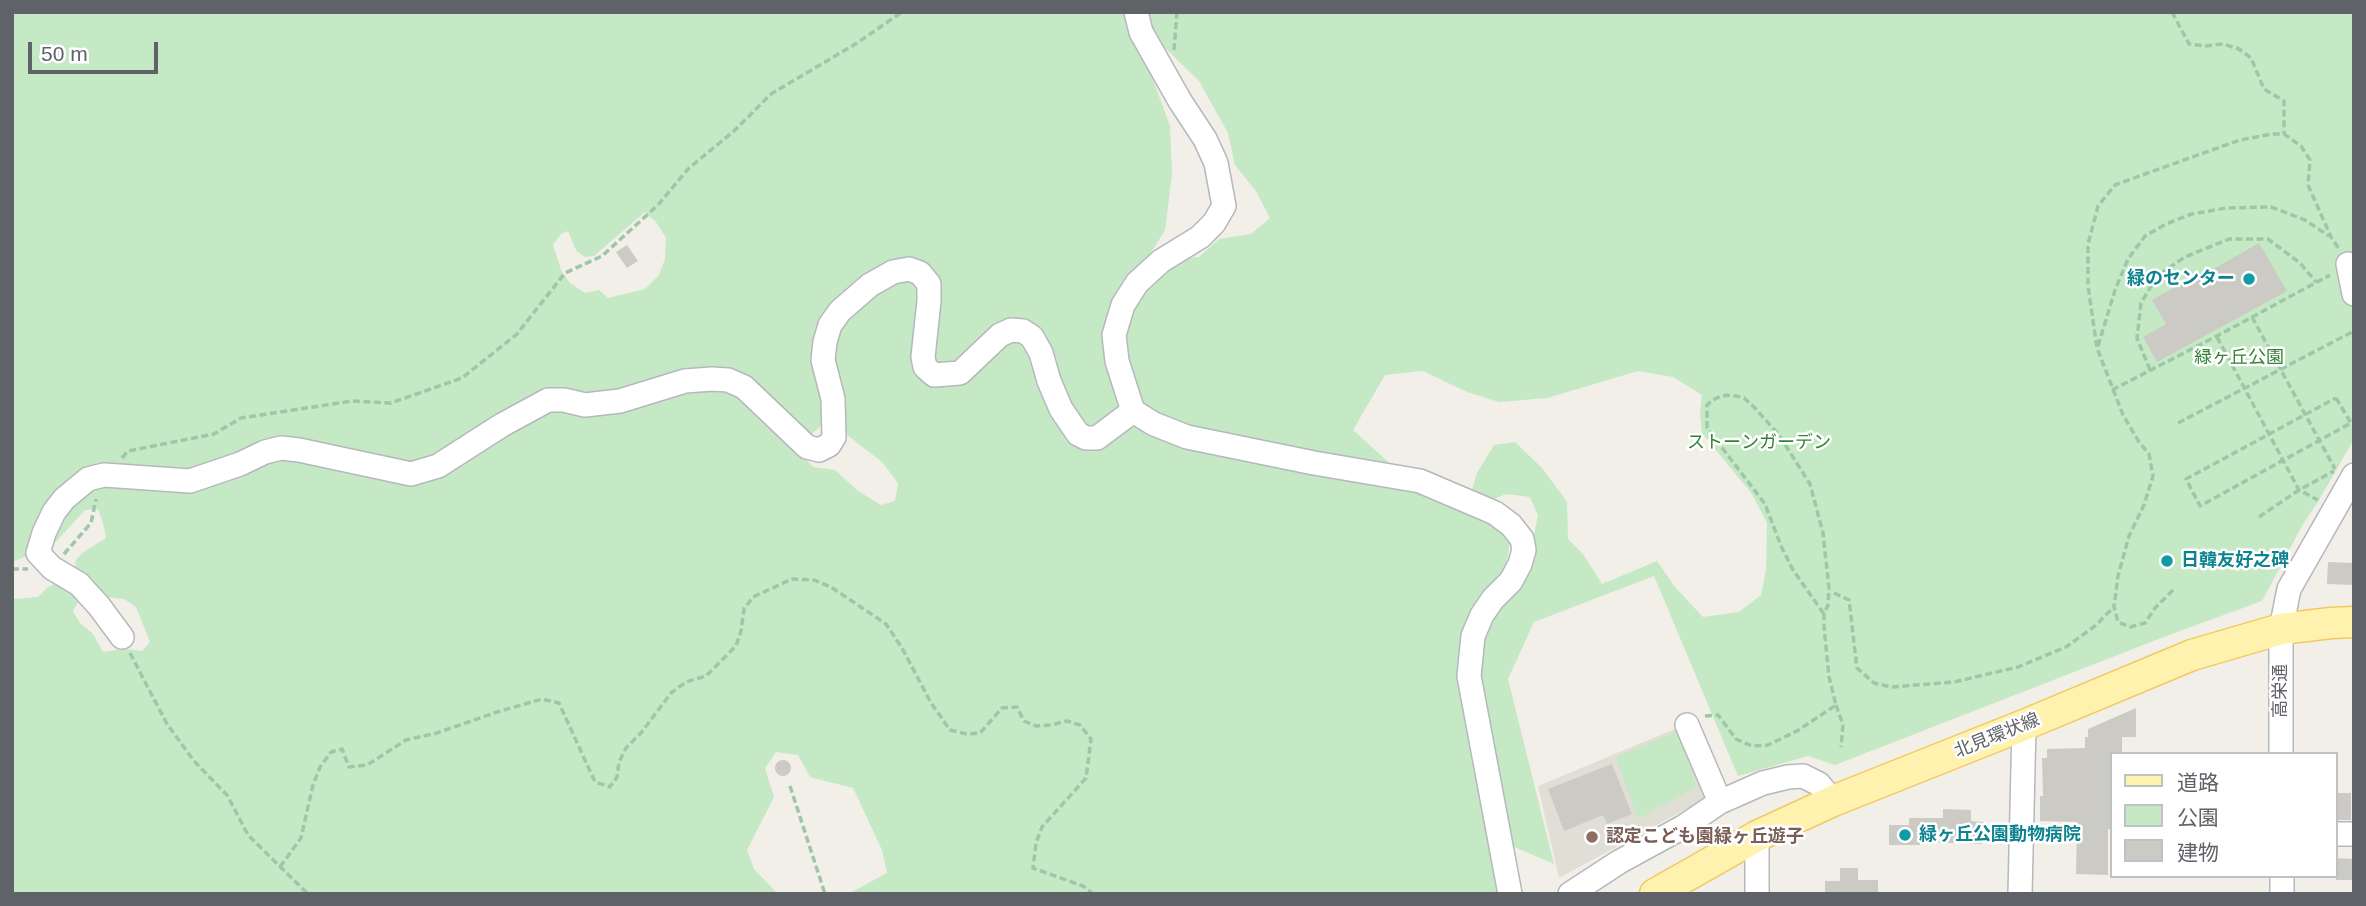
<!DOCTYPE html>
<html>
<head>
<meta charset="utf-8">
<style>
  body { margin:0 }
  #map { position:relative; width:2366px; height:906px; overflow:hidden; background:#f1efe8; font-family:Helvetica,"Noto Sans JP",sans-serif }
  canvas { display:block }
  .frame { position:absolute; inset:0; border:14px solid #5f6368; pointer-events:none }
  .legend { position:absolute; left:2110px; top:752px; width:228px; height:126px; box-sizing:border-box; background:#fff; border:2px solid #bfc1c3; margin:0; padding:9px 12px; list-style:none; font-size:21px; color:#5f6368 }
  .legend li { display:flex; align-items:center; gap:14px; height:35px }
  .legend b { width:35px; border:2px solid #bfc1c3 }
  .scale { position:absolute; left:28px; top:42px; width:130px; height:32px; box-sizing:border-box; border:4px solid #5f6368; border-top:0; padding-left:9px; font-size:21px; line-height:24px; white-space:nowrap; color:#5f6368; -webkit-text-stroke:5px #fff; paint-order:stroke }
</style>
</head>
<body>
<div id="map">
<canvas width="2366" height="906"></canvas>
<div class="frame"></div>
<ul class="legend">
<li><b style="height:9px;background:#fff2af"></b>道路</li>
<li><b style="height:19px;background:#c5e8c5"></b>公園</li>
<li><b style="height:19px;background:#cccac5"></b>建物</li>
</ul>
<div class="scale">50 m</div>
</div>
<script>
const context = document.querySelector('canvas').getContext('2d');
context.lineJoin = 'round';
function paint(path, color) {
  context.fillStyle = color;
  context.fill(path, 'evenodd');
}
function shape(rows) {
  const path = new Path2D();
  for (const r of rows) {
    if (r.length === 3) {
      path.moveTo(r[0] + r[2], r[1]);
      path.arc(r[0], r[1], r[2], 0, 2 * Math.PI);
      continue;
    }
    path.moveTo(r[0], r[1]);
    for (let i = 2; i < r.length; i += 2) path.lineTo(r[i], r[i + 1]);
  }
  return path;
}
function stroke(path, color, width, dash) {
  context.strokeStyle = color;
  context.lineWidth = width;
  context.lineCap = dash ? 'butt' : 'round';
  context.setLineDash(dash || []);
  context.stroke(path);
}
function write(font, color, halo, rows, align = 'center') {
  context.font = font + ' Helvetica,"Noto Sans JP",sans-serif';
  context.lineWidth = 5;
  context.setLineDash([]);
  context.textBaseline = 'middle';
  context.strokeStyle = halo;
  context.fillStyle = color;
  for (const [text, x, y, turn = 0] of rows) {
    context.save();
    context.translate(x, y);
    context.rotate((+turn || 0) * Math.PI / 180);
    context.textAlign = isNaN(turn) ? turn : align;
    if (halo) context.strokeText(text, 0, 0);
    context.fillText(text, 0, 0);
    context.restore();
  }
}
paint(shape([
  [1682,726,1710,796,1559,878,1538,786]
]), '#e1ded6');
paint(shape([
  [12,12,1128,12,1170,126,1172,174,1165,230,1147,259,1199,257,1219,239,1251,234,1270,218,1256,191,1235,165,1228,133,1199,81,1161,44,1151,27,1147,12,2354,12,2354,439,2319,500,2303,524,2262,601,2169,635,1835,765,1808,756,1738,776,1654,576,1534,622,1508,679,1554,864,1496,839,1497,894,848,894,887,873,882,850,853,788,810,777,798,755,776,752,765,768,774,797,747,850,754,869,778,894,12,894,12,599,38,597,47,588,61,580,80,599,73,611,80,623,93,634,103,652,124,649,142,651,150,642,136,607,124,599,97,596,74,571,76,560,82,553,106,538,103,523,98,509,85,510,53,545,12,562],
  [645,212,656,222,666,238,665,259,659,275,645,289,608,298,599,290,585,293,570,283,562,272,553,245,561,234,568,231,576,250,584,257,594,256],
  [1423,371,1467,392,1499,402,1547,398,1638,371,1673,377,1702,395,1700,414,1702,433,1752,494,1767,523,1766,570,1761,595,1739,612,1703,617,1675,587,1657,561,1602,584,1583,554,1568,539,1567,502,1543,469,1515,442,1494,445,1477,473,1472,490,1449,484,1416,487,1353,430,1385,375],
  [828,420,882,462,898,483,895,501,881,505,858,491,835,470,813,467,800,453,808,437],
  [1506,494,1530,497,1538,515,1529,558,1506,570,1510,541,1486,502],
  [1680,730,1696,787,1638,819,1616,757]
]), '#c5e8c5');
paint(shape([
  [2259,243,2287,291,2157,362,2143,337,2166,324,2152,300,2194,276,2196,279],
  [627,245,638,261,627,268,616,252],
  [2328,562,2354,563,2354,585,2327,584],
  [2136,708,2136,737,2122,737,2122,754,2112,754,2112,829,2108,829,2108,875,2076,874,2077,822,2040,821,2040,796,2043,796,2042,758,2047,758,2047,749,2085,748,2085,737,2088,737,2088,729],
  [783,768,8],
  [1612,764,1632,814,1607,824,1603,815,1564,831,1548,789],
  [2338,793,2351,793,2351,820,2336,820],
  [1943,809,1971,810,1971,821,1983,822,1982,844,1920,842,1920,845,1889,845,1889,825,1909,825,1909,818,1943,818],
  [2336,858,2354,859,2354,880,2336,880],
  [1840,868,1858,868,1858,880,1878,880,1878,894,1825,894,1825,881,1840,881]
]), '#cccac5');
const minor = shape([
  [1136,12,1141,32,1180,101,1205,139,1216,163,1224,206,1214,223,1200,237,1161,261,1137,283,1123,305,1114,335,1117,361,1133,411,1154,424,1187,437,1314,463,1420,481,1495,513,1511,525,1522,539,1524,550,1520,564,1511,581,1493,599,1482,615,1473,636,1469,676,1510,894],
  [2348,264,2354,294],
  [122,637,99,606,79,584,52,568,38,553,44,533,54,512,64,499,88,479,104,475,190,481,240,464,265,452,281,448,299,450,411,474,438,466,502,425,548,400,564,400,585,405,620,401,685,381,712,379,728,380,744,387,807,447,819,450,829,445,834,437,833,399,823,360,825,342,830,325,840,311,870,285,893,272,909,269,920,273,929,284,929,301,923,357,925,367,934,375,960,373,1000,335,1011,330,1023,331,1032,337,1041,353,1049,381,1061,409,1078,434,1086,438,1097,438,1133,411],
  [1687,725,1720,802],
  [2281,754,2281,629,2289,589,2354,475],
  [2336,834,2354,834],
  [1757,836,1757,894],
  [2282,876,2282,894],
  [1570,894,1619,862,1683,827,1720,802,1763,783,1788,777,1803,776,1819,784,1833,801],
  [2020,894,2024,725]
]);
const major = shape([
  [1655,894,1757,836,1833,801,2024,725,2192,655,2281,629,2331,623,2354,622]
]);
stroke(minor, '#b5b8bc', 26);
stroke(major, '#f2c960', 33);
stroke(shape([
  [2172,12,2189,44,2205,46,2223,44,2239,49,2251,58,2264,89,2284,101,2284,134],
  [1174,50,1177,12],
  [2252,317,2335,469],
  [2217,337,2299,490,2318,500],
  [2098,346,2115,290,2128,259,2145,236,2166,224,2192,214,2226,208,2271,207,2305,220,2329,236],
  [2150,370,2137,338,2141,303,2157,276,2185,257,2229,239,2268,239,2300,263,2316,282],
  [2112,390,2217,336,2330,275],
  [2336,398,2351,423,2200,506,2186,479,2336,398],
  [2178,423,2354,331],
  [122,458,128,451,214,434,241,418,352,401,391,403,462,378,517,334,565,273,602,256,658,205,688,169,734,131,771,94,857,43,902,12],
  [2259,517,2299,490,2334,471],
  [64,554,91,523,96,499],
  [12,569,28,569],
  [2173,590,2155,608,2145,623,2130,627,2118,622,2114,607,2118,576,2129,536,2144,505,2153,476,2149,454,2139,442,2123,415,2097,348,2088,286,2088,244,2098,206,2115,185,2145,174,2240,140,2272,134,2284,134,2301,146,2310,160,2308,185,2331,237,2339,249],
  [1834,593,1849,600,1857,668,1874,683,1892,687,1954,682,2018,667,2066,647,2095,626,2114,607],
  [130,653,167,724,194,761,227,795,248,835,308,894],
  [1836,705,1843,725,1841,747],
  [1705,716,1718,715,1736,739,1752,746,1768,745,1797,731,1836,705,1829,677,1824,627,1824,614,1828,605,1829,588,1823,533,1810,484,1779,435,1754,407,1744,398,1732,395,1721,396,1713,400,1707,405,1707,428,1765,504,1781,546,1793,570,1824,614],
  [790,786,825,894],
  [280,867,301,838,313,785,320,767,331,752,342,749,349,767,367,765,406,740,437,733,497,712,542,699,559,703,595,782,610,787,617,777,619,762,626,748,641,733,671,693,686,682,706,676,736,646,741,631,744,609,753,597,792,579,814,580,831,587,886,624,902,648,931,703,950,730,967,734,980,733,1002,708,1017,707,1024,721,1036,726,1051,725,1067,721,1080,725,1091,739,1086,778,1042,827,1036,843,1033,868,1083,886,1093,894]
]), '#9cc7a9', 3.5, [7, 3.5]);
stroke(minor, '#fff', 23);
stroke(major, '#fff2af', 30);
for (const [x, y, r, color] of [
  [2249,279,7,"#0f9aa8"],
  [2167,561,7,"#0f9aa8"],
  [1905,835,7,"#0f9aa8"],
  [1592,837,7,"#8d6e63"]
]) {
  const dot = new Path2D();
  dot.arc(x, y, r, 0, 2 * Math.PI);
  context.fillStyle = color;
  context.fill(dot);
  stroke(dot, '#fff', 2.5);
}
write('bold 18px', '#0d838f', '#fff', [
  ["緑のセンター",2235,279,"right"],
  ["日韓友好之碑",2181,561],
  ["緑ヶ丘公園動物病院",1919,835]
], 'left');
write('18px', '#348238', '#fff', [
  ["緑ヶ丘公園",2239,358],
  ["ストーンガーデン",1759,443]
]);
write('18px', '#5f6368', '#fff', [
  ["高栄通",2281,691,-90],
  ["北見環状線",1997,736,-22]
]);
write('bold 18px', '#785e54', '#fff', [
  ["認定こども園緑ヶ丘遊子",1606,837]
], 'left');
</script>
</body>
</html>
